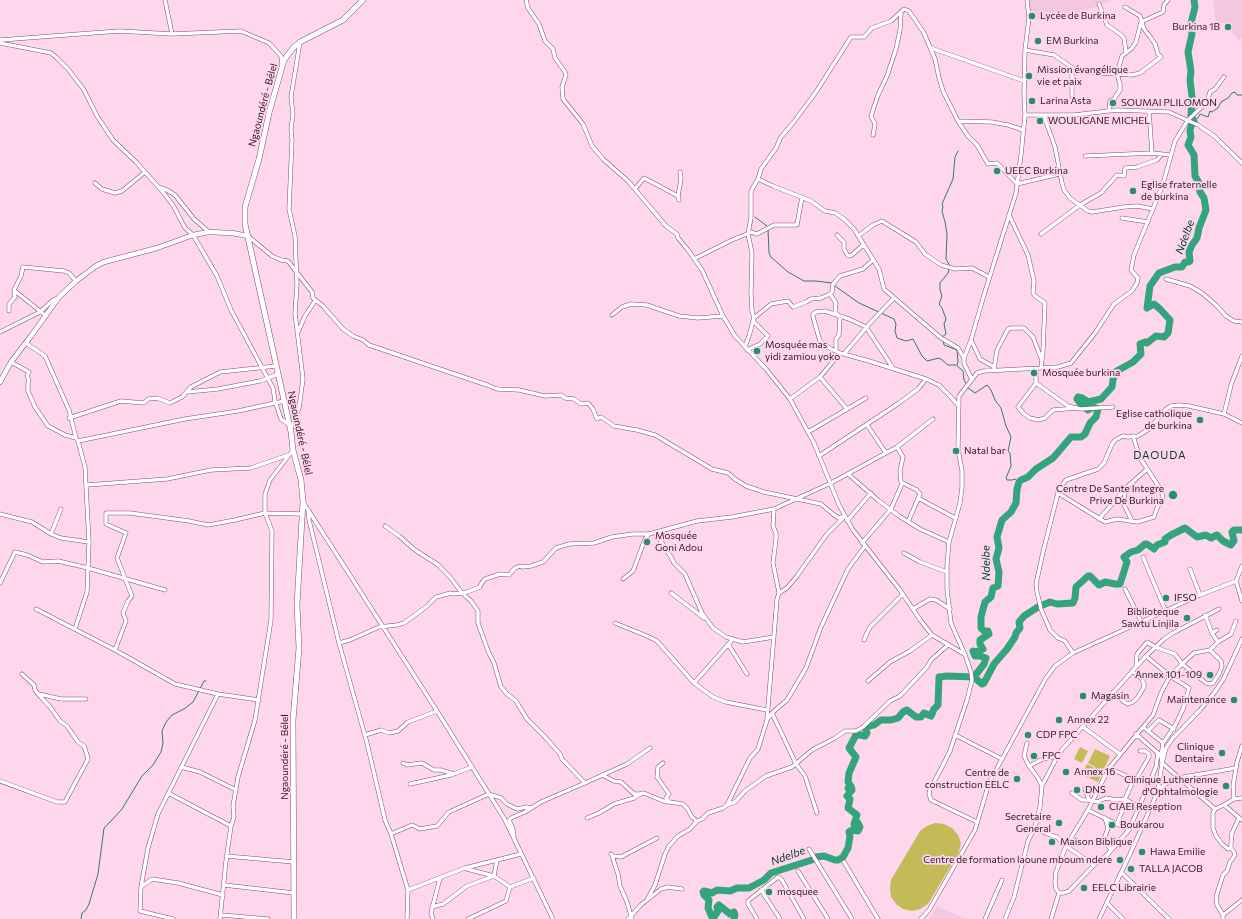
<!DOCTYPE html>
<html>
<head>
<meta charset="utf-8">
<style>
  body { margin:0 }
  canvas { display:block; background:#ffd7ec }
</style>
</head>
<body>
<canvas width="1242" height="919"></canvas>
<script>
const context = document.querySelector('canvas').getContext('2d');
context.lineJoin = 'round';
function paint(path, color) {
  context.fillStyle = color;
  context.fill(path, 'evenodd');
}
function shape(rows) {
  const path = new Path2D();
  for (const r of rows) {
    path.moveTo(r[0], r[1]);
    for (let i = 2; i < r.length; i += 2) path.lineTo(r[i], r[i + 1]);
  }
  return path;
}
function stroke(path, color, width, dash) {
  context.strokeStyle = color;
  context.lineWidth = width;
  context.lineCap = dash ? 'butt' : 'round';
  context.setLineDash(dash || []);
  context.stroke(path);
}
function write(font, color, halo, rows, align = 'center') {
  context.font = font + ' Commissioner,sans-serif';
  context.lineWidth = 3.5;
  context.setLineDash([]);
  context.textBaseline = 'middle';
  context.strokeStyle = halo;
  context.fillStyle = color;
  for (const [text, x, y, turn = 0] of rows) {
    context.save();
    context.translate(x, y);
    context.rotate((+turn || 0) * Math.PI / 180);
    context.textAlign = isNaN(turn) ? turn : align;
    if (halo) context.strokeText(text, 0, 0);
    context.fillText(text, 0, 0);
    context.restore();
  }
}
paint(shape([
  [1029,0,1113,0,1066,18,1048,20,1039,20,1030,13],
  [1213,0,1242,0,1242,38,1239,41,1225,22,1216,24],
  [937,906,966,919,929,919]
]), '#f3c7de');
paint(shape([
  [1080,747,1088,751,1082,763,1074,759],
  [1095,749,1110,756,1103,771,1088,763],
  [1087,764,1093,767,1088,778,1082,775],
  [1094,767,1103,771,1098,782,1089,778],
  [935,823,944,824,952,828,958,835,961,843,959,852,928,904,920,909,912,911,903,909,896,904,891,897,890,888,891,880,920,831,927,826]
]), '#c2bb57');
stroke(shape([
  [1194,121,1198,118,1200,114,1208,117,1210,111,1212,112,1218,108,1221,102,1228,98,1232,93,1235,92,1237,95,1242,95],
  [755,217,767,226],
  [768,229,769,253,771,257,788,272,804,281,816,281,832,283],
  [950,266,946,259,947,234,945,222,942,211,943,207,942,204,953,179,955,157,958,151],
  [835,286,859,303,894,319,896,324,895,331,897,338,906,341,913,339,922,356,927,361,939,358,941,359,948,365,956,365,963,371,964,380,967,385],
  [942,337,946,334,944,324,946,319,942,308,939,304,942,296,940,290,940,283,948,273,949,269],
  [943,340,944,345,957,350,958,362,957,365],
  [968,388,975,393,987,385,991,390,995,400,1001,408,1006,426,1011,437,1008,451,1010,453,1011,466,1006,478,1007,480,1012,480,1015,479,1019,483],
  [81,919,82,913,86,910,89,904,98,874,104,828,112,820,122,809,142,776,153,765,161,752,163,743,162,731,166,722,172,715,184,709,193,702,204,681,206,681]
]), '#337a62', 1);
stroke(shape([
  [974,677,982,684,984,683,994,664,1007,649,1015,637,1016,633,1020,628,1019,622,1024,616,1038,607,1050,602,1057,604,1073,603,1075,598,1076,587,1088,576,1090,576,1099,585,1105,582,1115,584,1120,584,1127,562,1124,557,1131,552,1138,550,1145,544,1147,544,1154,549,1157,545,1165,542,1165,539,1171,535,1185,528,1197,537,1206,535,1211,538,1217,535,1223,541,1231,545,1234,541,1232,532,1234,530,1242,530],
  [734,919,735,915,734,912,730,914,719,905,717,907,718,911,714,917,712,917,708,908,709,900,704,895,703,892,704,891,712,893,717,890,730,891,737,888,749,888,764,880,771,873,812,860,816,857,824,856,835,860,838,860,843,857,848,848,850,836,849,832,852,830,858,831,860,827,858,823,856,825,854,824,857,815,848,808,850,799,847,796,852,790,852,789,848,788,851,786,848,782,849,773,856,757,849,748,856,735,860,735,865,736,867,733,866,731,867,727,874,725,881,720,891,720,898,718,903,712,907,710,916,717,921,717,924,713,931,716,934,709,938,705,939,677,947,676,974,677,984,664,986,658,980,656,975,656,973,651,976,652,983,649,980,644,980,640,989,634,988,631,984,631,981,628,981,617,985,602,991,597,993,588,998,586,999,572,996,559,999,548,997,537,1002,520,1011,512,1016,503,1017,489,1019,482,1021,480,1028,477,1036,469,1053,458,1071,437,1081,437,1085,434,1090,423,1096,417,1098,409,1093,407,1088,410,1081,404,1077,399,1078,397,1082,398,1088,402,1101,399,1112,387,1114,374,1115,372,1133,362,1141,354,1140,344,1145,342,1147,343,1156,336,1164,337,1168,333,1170,320,1160,309,1154,304,1147,308,1150,286,1159,273,1175,267,1182,267,1185,262,1188,262,1190,261,1189,252,1192,245,1197,238,1199,228,1206,210,1204,198,1200,192,1199,183,1195,176,1194,155,1188,145,1191,137,1190,131,1191,126,1194,121,1191,116,1192,97,1190,80,1191,71,1188,52,1192,34,1191,23,1195,7,1194,0]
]), '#34a47c', 7);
const minor = shape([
  [165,0,172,34],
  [526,0,528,8,539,24,545,41,553,49,555,58,565,72,566,75,562,87,563,99,583,124,592,146,603,159,628,181,666,226,677,234,678,238,688,250,702,270,723,316,735,336,766,369,790,399,814,443,839,505,853,530,900,590,921,621,932,635,964,654],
  [1099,4,1107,25,1120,34,1124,38,1126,52],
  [0,40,119,31,172,34,241,31,269,43,281,56,282,64],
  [0,43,51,53,57,58,68,69,84,90,97,116,113,140,136,162,163,192,174,207,185,228,193,235,217,276,231,310,273,388,275,401,281,419,288,424],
  [931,48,1024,81],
  [1025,50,1054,55,1074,69,1086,72,1132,75,1140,73,1161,57,1158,54,1155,44,1151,38,1144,29,1140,16,1125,7],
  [1072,68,1072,96],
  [1109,110,1110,101,1114,99,1120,90,1120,84,1117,74,1122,56,1132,48,1136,42,1141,22,1163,12,1164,5,1168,0],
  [1149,111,1152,153],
  [1025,115,1074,115,1117,110,1169,112,1198,125,1214,136,1242,163],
  [1045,115,1045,119,1055,147,1062,183,1064,190,1070,198,1088,211,1092,212,1124,207,1137,206,1153,209],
  [958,121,992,122,1008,125,1023,130],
  [873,135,875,124,871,116,878,95,887,76,896,49,900,30,901,13],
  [1085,156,1152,153,1170,155],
  [758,179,773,186,811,201,825,211,835,213,844,219,854,229,879,269,884,289,941,338,958,348,964,358],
  [95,183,102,189,115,193,122,191,145,172],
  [161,188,167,190,175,195,194,219,209,232],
  [635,189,644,178,676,195,678,196,679,200],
  [678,196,681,179,680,172],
  [1009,215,1028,255,1034,281,1033,293,1035,296,1045,303,1043,351,1041,367],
  [1122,218,1148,222],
  [1041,234,1080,205,1101,193,1117,175,1124,176,1125,168,1137,167,1157,160,1162,154],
  [837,235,844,242,844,249,848,256,852,255,863,245],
  [858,236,873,225,882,221,916,242,925,254,941,265,955,269,972,268,989,277],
  [249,237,272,256,281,260,288,261,312,292,313,298,323,306,343,329,353,336,363,340,369,345,487,385,497,389,519,390,545,396,561,395,565,398,574,399,581,404,588,403,593,409,597,419,601,417,614,426,637,430,655,435,712,469,728,473,735,479,746,486,764,492,821,504,834,515,839,518,845,516],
  [694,259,732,240,752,232,756,234,759,233,774,225,797,225,802,197],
  [1166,279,1190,286,1202,293,1216,305,1226,316,1234,321,1242,322],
  [15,291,46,316],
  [830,294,836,303,835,312,840,317,839,335,836,339,836,351],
  [9,311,9,304,15,297,14,290,21,276,23,267,64,271,69,273,76,281],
  [612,315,622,307,631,304,647,305,679,316,698,318,723,316],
  [754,318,771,304,788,301,793,307,806,302,811,299,821,298,830,294,832,292,833,284,840,276,863,269,873,260],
  [0,332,40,312,53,300,58,298],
  [298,332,305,316,315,301],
  [971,340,980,359,994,367],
  [26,343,45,356,69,410,76,438],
  [745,347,749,336,754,318,752,311,751,293,752,253,748,234,751,218,751,191,758,179,761,169,776,148,781,137,793,123,816,92,851,37,864,37,872,28,891,21,904,9,909,11,924,33,935,59,939,78,943,91,958,121,968,136,977,145,988,164,997,163,1017,184,1059,174],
  [747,350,760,344,768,336,753,321],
  [840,353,831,349,820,341,813,317,813,314,816,312,825,311,849,319,866,327,893,368],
  [844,354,871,322,894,298],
  [11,362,29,372,27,376,29,380,28,383,28,391,35,407,48,426,65,435,76,438,78,441,85,467,89,542,88,568,87,592,75,629],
  [1036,368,1036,383,1018,407,1024,414,1030,418,1038,420,1045,418,1053,410,1077,408],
  [994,369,997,350,1008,329,1011,328,1024,328,1033,337,1041,358],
  [820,377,847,409],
  [972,380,964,363,964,358,971,340,984,295,1016,193,1021,155,1025,115,1024,96,1025,50,1029,18,1027,0],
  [1036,383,1068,406,1080,409,1113,407],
  [187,392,218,389,260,381,278,374],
  [790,399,820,377,840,353,869,361,926,379,939,385,949,395,958,405],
  [1224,414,1231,385,1242,356],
  [69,418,121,401,144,403,148,399,157,398,170,403,182,397,191,387,220,372,276,366],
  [867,425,886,453],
  [291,429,299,408,303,379,295,313,297,285,295,236,289,209,292,140,291,129,293,114,291,97,300,42],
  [808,432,866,398],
  [78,441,185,419,238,411,284,401],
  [897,447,903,457,900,471,901,482,917,490,920,494,908,522],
  [819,456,899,403,918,389,926,379],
  [848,474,879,501,899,516,920,529,949,542],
  [87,485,167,479,211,470,251,468,288,455],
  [1126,489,1123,503,1132,521],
  [1058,493,1105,522,1117,519,1137,522,1154,517,1157,508,1163,497,1161,490,1140,458,1133,436],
  [918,498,955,518],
  [303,502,437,711,504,818,553,919],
  [308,509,309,520,339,643,367,743,385,820,391,834,408,890],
  [774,509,773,526,776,533,776,539,773,563,779,593],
  [0,514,32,522,51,534,61,509],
  [1099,519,1127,487,1146,470],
  [847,521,871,493],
  [385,526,399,536,415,550,437,564,450,577,462,593,467,592,480,587,481,584,485,579,500,574,509,575,515,568,520,566,522,567,531,566,543,562,556,548,569,544,594,543,612,537,633,534,649,534,697,521,732,517,774,509,831,483,897,447,933,419],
  [655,532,671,557,674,563,685,574,702,613,713,628,726,637,743,642,774,637],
  [51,534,61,538,89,542],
  [862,543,891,509,902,484],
  [865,546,848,569,821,627,806,668,787,700,772,713,767,720,758,749,750,758,727,805,735,802,745,791,766,776,792,767,812,750,835,738,845,731,856,731,863,727,890,701,900,696,927,667,931,660,948,645],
  [904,553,920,562,947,572],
  [1143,557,1166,612],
  [1242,566,1236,581,1242,601],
  [1190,569,1200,595],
  [623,579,633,571,645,539,649,534],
  [0,583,15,552,27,555,43,562,58,561,88,568,165,590],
  [1125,589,1142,623],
  [671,593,704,618],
  [36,609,115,650,126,621,123,613,128,601,132,596,117,558,126,533,106,524,106,513,130,513,189,521,208,525,235,520,265,513,302,514],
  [913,609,930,599,936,600,950,609],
  [1205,615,1212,633],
  [615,623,647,636,657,641,694,683,713,697,726,702,767,710],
  [864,640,867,633,870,627,903,594],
  [1218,642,1231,634,1236,621],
  [339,643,350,640,379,627,397,625,404,623,426,607,436,597,451,593,453,594,462,593,471,601,478,611,478,623,488,651,494,663,501,687,507,694,516,701,527,719,545,737,560,754,562,759,585,783,627,764,650,748],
  [728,644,747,674],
  [115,650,175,684,218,694,259,700],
  [1210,650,1218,642,1212,633,1217,630],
  [1073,653,1065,641,1058,638,1050,630,1041,609,1037,592,1036,584,1043,552,1058,493,1062,485,1066,480,1098,469,1104,463,1112,444,1115,440,1123,436,1128,437,1138,436,1149,429,1166,409,1171,406,1179,405,1189,406,1224,414,1242,423],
  [1136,666,1137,654,1147,642,1155,647,1175,654,1182,664,1194,653,1210,650,1221,661,1222,666,1219,674,1213,683,1210,684,1206,683,1182,664,1170,676,1189,688,1183,709,1176,724,1163,743],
  [868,681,890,662,910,651,932,635],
  [694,683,733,639],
  [1113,692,1124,702,1128,704,1133,702,1138,697,1144,687,1144,684,1142,679,1132,671],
  [39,694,61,699,86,699],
  [772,713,796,764,805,776,817,813],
  [767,719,777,599,779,593,787,588,797,576,827,534,844,517],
  [1083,727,1120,754],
  [1143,727,1163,743,1161,756,1162,763,1215,809],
  [1148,731,1159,720,1174,729],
  [1136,734,1159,754],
  [365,735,381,730,389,733,398,731,408,722,437,711],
  [955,735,1002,759],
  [403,763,407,765,422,763,434,770,441,770,454,774],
  [663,763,658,767,657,777,669,794,666,798,668,800,667,802],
  [1029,766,1043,759,1057,756],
  [181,767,200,772,236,790],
  [1109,768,1131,778,1137,778,1149,757,1149,754,1145,751,1140,751],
  [604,776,614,781,621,782,634,794,640,794],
  [0,781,57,802,65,802,88,759,87,755,84,746,78,742,67,726,60,721,51,708,39,695,35,690,34,685,22,674],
  [410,784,451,775,472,767],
  [1042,786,1059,753,1146,656,1164,639,1173,633,1219,609],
  [1085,789,1089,800],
  [1158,791,1164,785,1178,778,1236,768],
  [168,793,231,826],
  [1242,798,1234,799,1224,805,1242,820],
  [1234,799,1233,786,1237,762,1242,746],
  [1224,805,1215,809,1213,813,1213,828,1216,836,1222,844,1228,849,1231,848],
  [1139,807,1156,767,1158,753],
  [1088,810,1129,830],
  [587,818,599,813,614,804,634,798,640,794,644,793,663,801,683,804,687,808,692,817,697,821,702,819,708,813,723,808,727,805],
  [1105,818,1108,828,1104,839,1111,850],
  [977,822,931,800,929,794,930,789,942,767,950,751,967,700,972,680,971,672,965,655,951,623,947,589,947,565,949,542,960,503,962,487,962,471,958,449,959,396,977,373,984,371,1058,367,1071,363,1095,333,1114,304,1132,291,1137,283,1138,278,1131,270,1134,255,1163,184,1175,141,1188,120,1207,102,1210,92,1215,89,1224,77],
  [1117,824,1125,804,1125,799,1134,779],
  [1035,827,1045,833,1057,837,1066,846,1056,872,1055,882,1056,889,1059,893],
  [391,834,412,825,420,829,437,826,449,812,489,794,501,798,507,804,517,809,527,807,530,808],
  [514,837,513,829,509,820,511,818,525,812,541,802,585,783],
  [809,849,852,919],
  [611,854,613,856,613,859,618,874,620,886,627,902,632,919],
  [226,856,294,862],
  [613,856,621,857,657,838],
  [844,862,878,919],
  [1094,865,1066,846,1088,810,1109,768,1153,715,1161,693,1170,676,1146,656],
  [467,869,494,876,510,887],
  [798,871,828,919],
  [1122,873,1169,919],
  [224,885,294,893],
  [141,887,152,879,178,883,223,895],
  [761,890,780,919],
  [648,898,655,885,665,854,669,846,678,836,690,829,697,821],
  [1107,903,1123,919],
  [432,907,443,904,467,886,494,876,497,860],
  [221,915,268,919],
  [1223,915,1217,905,1216,897,1223,875,1227,871,1230,862,1235,855,1234,852,1231,848,1231,843,1232,833,1239,818],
  [173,919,140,911,141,887,148,848,158,814,218,694],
  [220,919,226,861,231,826,234,817,233,806,238,777,255,720,271,620,272,531,265,513,265,494,270,480,293,450],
  [407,919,408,890,465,868,521,854],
  [433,919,431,913,440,878],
  [468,919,506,901,510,887,534,878],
  [628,919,642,904,661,889,668,887,682,889],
  [757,919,748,904,748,901,778,877,782,880,804,919],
  [921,919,929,910,975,830,989,783,1046,678,1055,666,1073,653,1200,595,1236,581],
  [985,919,1002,880],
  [1005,919,1014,897,1028,841,1035,827,1040,807,1042,786,1038,778,1029,766,1024,756,1027,743],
  [1051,919,1059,893,1063,893,1069,891,1094,865,1107,855,1129,830,1139,807,1125,799,1116,800,1106,798,1097,802,1089,800,1082,800,1072,793],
  [1099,919,1130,854,1158,791,1162,763,1166,748,1173,738,1200,710,1214,693,1223,680,1242,639],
  [1223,919,1223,915,1242,900]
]);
const tertiary = shape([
  [0,382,11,362,31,336,59,297,76,281,96,266,104,262,157,248,193,235,209,232,232,233,248,236]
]);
const secondary = shape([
  [294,919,293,720,299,648,297,605,303,501,301,480,293,450,291,432,245,224,245,207,259,159,269,113,284,60,293,48,300,42,343,20,363,0]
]);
stroke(minor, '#834b6b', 4.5);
stroke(tertiary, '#834b6b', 5.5);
stroke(secondary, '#834b6b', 6);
stroke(minor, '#fff', 3.5);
stroke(tertiary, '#fff', 4.5);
stroke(secondary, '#fff', 5);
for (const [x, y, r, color] of [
  [1032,16,4,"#298f6b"],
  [1228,27,4,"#298f6b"],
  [1038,41,4,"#298f6b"],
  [1029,76,4,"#298f6b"],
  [1032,101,4,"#298f6b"],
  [1113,103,4,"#298f6b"],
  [1040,121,4,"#298f6b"],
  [997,171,4,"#298f6b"],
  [1133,191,4,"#298f6b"],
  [757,351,4,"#298f6b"],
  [1034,373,4,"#298f6b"],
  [1200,420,4,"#298f6b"],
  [956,451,4,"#298f6b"],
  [1173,495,5,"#298f6b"],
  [647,542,4,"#298f6b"],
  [1166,598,4,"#298f6b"],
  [1187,618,4,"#298f6b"],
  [1210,675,4,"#298f6b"],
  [1083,696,4,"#298f6b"],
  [1234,700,4,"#298f6b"],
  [1059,720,4,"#298f6b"],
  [1028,735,4,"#298f6b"],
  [1222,753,4,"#298f6b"],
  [1034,756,4,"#298f6b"],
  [1066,772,4,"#298f6b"],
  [1017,779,4,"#298f6b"],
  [1226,786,4,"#298f6b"],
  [1077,790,4,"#298f6b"],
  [1101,807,4,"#298f6b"],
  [1059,823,4,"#298f6b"],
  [1112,825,4,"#298f6b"],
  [1052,842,4,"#298f6b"],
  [1142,852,4,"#298f6b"],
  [1120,860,4,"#298f6b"],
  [1131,869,4,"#298f6b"],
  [1084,888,4,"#298f6b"],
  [769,892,4,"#298f6b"]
]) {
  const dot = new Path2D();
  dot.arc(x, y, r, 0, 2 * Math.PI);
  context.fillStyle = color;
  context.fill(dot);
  stroke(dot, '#ffd7ec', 1.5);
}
write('10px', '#301926', '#ffd7ec', [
  ["Lycée de Burkina",1040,16],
  ["Burkina 1B",1220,27,"right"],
  ["EM Burkina",1046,41],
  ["Mission évangélique",1037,70],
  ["vie et paix",1037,82],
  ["Larina Asta",1040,101],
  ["SOUMAI PLILOMON",1121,103],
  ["WOULIGANE MICHEL",1048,121],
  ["UEEC Burkina",1005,171],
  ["Eglise fraternelle",1141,185],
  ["de burkina",1141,197],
  ["Mosquée mas",765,345],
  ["yidi zamiou yoko",765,357],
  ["Mosquée burkina",1042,373],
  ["Eglise catholique",1192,414,"right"],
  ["de burkina",1192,426,"right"],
  ["Natal bar",964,451],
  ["Centre De Sante Integre",1164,489,"right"],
  ["Prive De Burkina",1164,501,"right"],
  ["Mosquée",655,536],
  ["Goni Adou",655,548],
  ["IFSO",1174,598],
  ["Biblioteque",1179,612,"right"],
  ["Sawtu Linjila",1179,624,"right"],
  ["Annex 101-109",1202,675,"right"],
  ["Magasin",1091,696],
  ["Maintenance",1226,700,"right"],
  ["Annex 22",1067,720],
  ["CDP FPC",1036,735],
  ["Clinique",1214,747,"right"],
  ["Dentaire",1214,759,"right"],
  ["FPC",1042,756],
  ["Annex 16",1074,772],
  ["Centre de",1009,773,"right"],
  ["construction EELC",1009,785,"right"],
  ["Clinique Lutherienne",1218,780,"right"],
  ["d'Ophtalmologie",1218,792,"right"],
  ["DNS",1085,790],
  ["CIAEI Reseption",1109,807],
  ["Secretaire",1051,817,"right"],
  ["General",1051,829,"right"],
  ["Boukarou",1120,825],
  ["Maison Biblique",1060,842],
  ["Hawa Emilie",1150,852],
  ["Centre de formation laoune mboum ndere",1112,860,"right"],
  ["TALLA JACOB",1139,869],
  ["EELC Librairie",1092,888],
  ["mosquee",777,892]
], 'left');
write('10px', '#301926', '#ffd7ec', [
  ["Ngaoundéré - Bélel",263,105,-75],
  ["Ngaoundéré - Bélel",300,433,78],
  ["Ngaoundéré - Bélel",285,757,-90]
]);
write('italic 11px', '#00422e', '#ffd7ec', [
  ["Ndelbe",1185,237,-70],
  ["Ndelbe",986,563,-91],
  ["Ndelbe",788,856,-20]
]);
context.letterSpacing = '1px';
write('11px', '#073928', '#ffd7ec', [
  ["DAOUDA",1160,455]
]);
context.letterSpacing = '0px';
</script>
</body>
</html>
